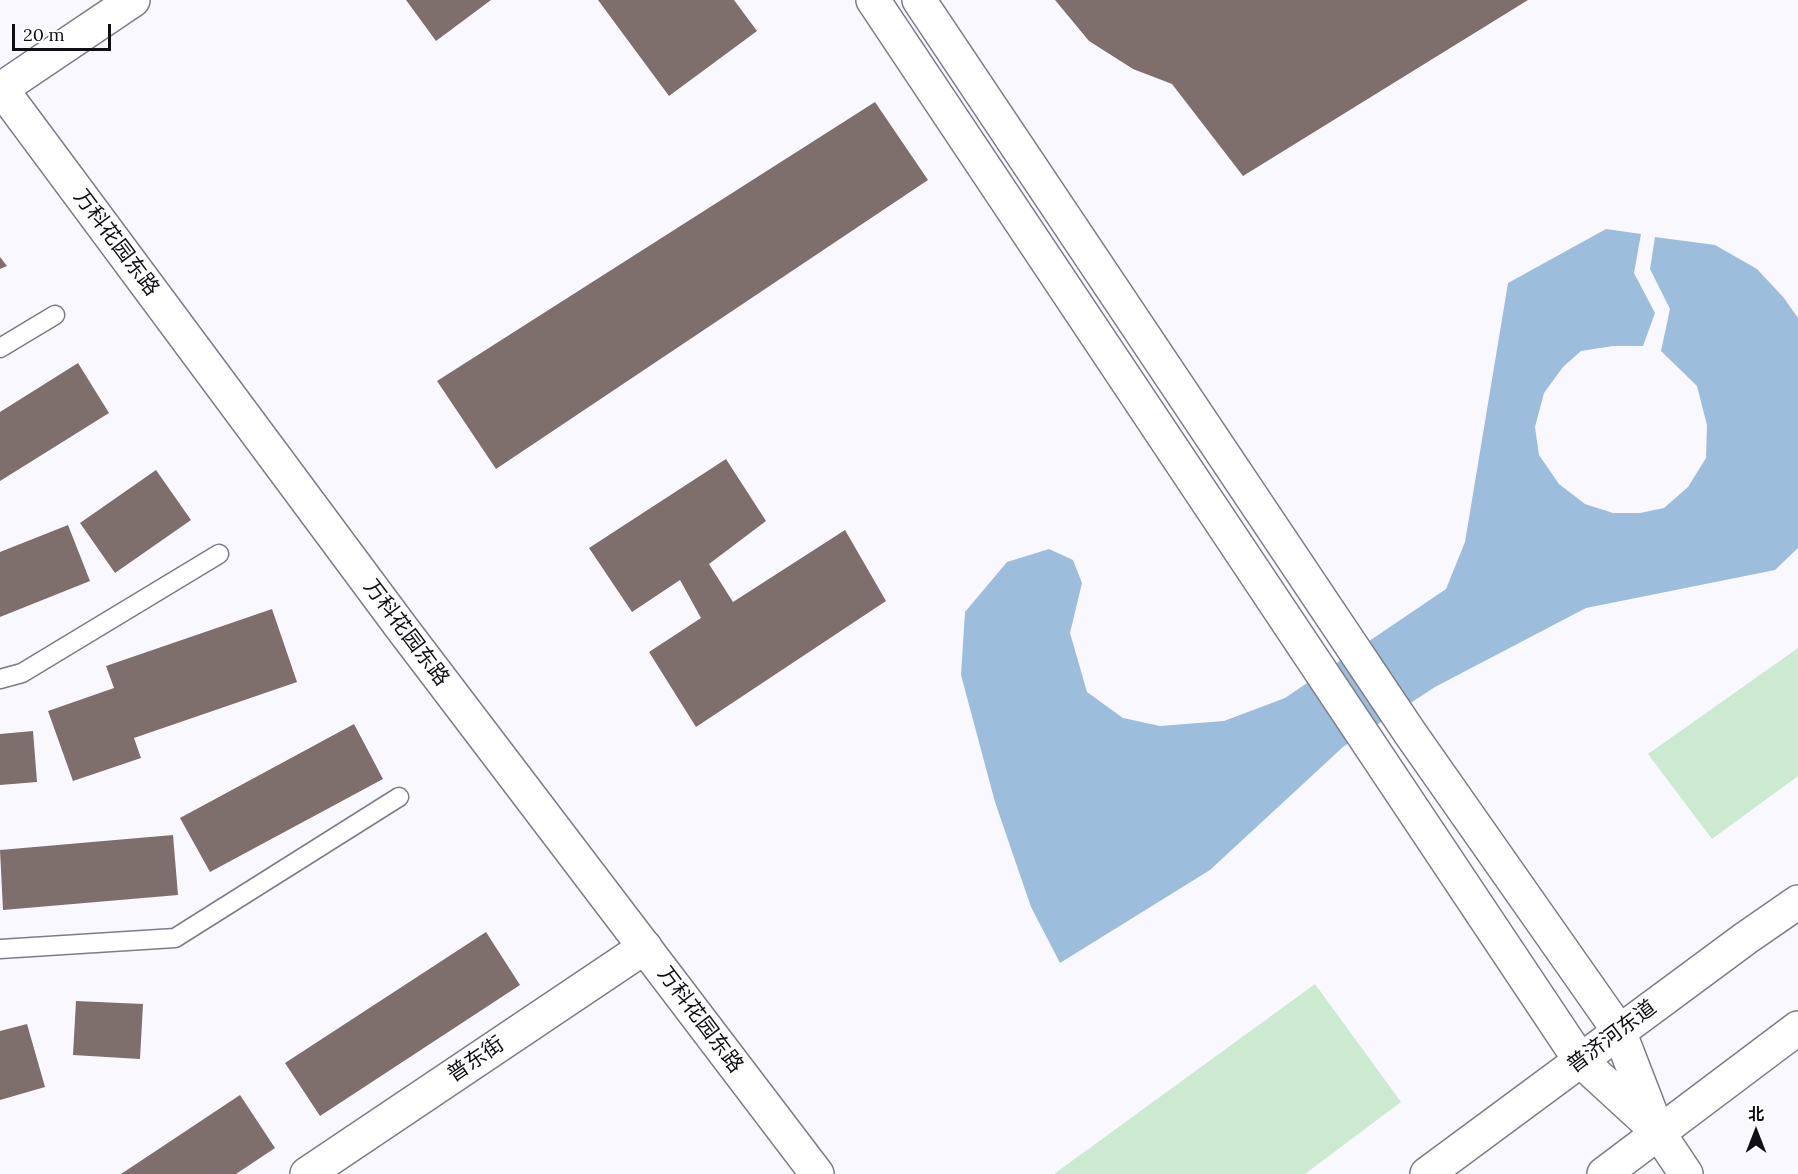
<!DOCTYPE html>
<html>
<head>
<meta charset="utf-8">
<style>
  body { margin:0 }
  #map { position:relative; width:1798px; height:1174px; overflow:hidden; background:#f9f8fe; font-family:Lora,"Noto Sans SC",serif }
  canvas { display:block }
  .north { position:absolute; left:1726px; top:1102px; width:60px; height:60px; -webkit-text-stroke:4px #fff; paint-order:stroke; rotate:0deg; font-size:16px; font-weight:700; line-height:24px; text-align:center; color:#0f0e13 }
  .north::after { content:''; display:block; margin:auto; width:21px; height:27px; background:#0f0e13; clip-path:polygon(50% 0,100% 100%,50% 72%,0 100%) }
  .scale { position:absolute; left:12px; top:24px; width:99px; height:27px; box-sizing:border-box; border:3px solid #0f0e13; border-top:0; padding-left:8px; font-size:18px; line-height:21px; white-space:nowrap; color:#0f0e13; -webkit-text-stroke:4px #fff; paint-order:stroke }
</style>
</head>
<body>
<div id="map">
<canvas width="1798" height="1174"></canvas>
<div class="north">北</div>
<div class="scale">20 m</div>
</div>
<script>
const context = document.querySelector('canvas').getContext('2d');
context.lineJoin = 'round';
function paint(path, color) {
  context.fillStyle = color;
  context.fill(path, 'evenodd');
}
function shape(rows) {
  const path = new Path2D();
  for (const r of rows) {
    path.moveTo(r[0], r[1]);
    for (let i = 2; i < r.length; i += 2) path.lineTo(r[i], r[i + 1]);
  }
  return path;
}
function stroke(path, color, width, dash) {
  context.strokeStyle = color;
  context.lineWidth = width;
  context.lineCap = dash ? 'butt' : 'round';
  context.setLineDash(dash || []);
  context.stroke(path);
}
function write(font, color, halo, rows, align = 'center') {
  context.font = font + ' Lora,"Noto Sans SC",serif';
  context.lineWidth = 4.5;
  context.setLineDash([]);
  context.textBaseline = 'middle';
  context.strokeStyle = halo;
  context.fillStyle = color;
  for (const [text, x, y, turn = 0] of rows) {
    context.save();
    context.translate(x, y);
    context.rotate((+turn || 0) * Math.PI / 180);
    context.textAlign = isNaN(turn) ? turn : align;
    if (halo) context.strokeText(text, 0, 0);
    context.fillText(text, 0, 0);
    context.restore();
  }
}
paint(shape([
  [1798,648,1798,776,1712,839,1648,754],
  [1315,984,1401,1102,1305,1174,1054,1174]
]), '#ccead0');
paint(shape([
  [1606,229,1641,234,1634,273,1655,313,1643,346,1613,346,1581,351,1563,367,1544,393,1535,427,1539,455,1559,484,1585,504,1613,513,1640,513,1664,508,1688,487,1706,458,1707,425,1697,386,1661,351,1670,309,1650,269,1655,237,1715,245,1757,269,1784,298,1798,318,1798,548,1775,570,1586,608,1435,687,1343,747,1210,870,1060,963,1031,907,995,802,961,675,965,612,1007,562,1049,549,1073,560,1082,583,1070,633,1087,692,1123,718,1160,726,1224,721,1285,698,1446,589,1465,542,1508,283]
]), '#9dbddd');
paint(shape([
  [406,0,491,0,436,41],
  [598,0,734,0,757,31,669,96],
  [1055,0,1528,0,1243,176,1172,84,1133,69,1089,41],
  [875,102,928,180,496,469,437,381],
  [0,257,7,266,0,269],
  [78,363,109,413,0,481,0,412],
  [726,459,766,521,709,564,733,602,845,530,886,601,696,727,649,652,701,618,680,580,632,612,589,548],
  [156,470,191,520,115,573,80,523],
  [68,525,90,581,0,617,0,552],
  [272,609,297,682,134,738,141,758,73,781,48,711,114,688,106,666],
  [354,724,383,779,210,872,180,818],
  [33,731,37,782,0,785,0,734],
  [173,835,178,895,3,910,0,850],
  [486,932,520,985,320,1116,285,1063],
  [76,1001,143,1004,140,1059,73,1055],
  [27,1024,45,1087,0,1100,0,1031],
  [240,1095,275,1148,236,1174,121,1174]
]), '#7e6e6c');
const service = shape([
  [0,348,55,315],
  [0,679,22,673,219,554],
  [0,949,175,938,399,797]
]);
const minor = shape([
  [873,0,1580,1060,1653,1127],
  [919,0,1410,733,1619,1031,1658,1132,1686,1174],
  [1,89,133,0],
  [307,1174,645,947]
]);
const tertiary = shape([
  [0,87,401,627,817,1174]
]);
const primary = shape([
  [1427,1174,1746,938,1798,902],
  [1604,1174,1798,1028]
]);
stroke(service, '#7d7b88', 21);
stroke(minor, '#7d7b88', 36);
stroke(tertiary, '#7d7b88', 36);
stroke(primary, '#7d7b88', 36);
stroke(service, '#fff', 18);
stroke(minor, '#fff', 33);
stroke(tertiary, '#fff', 33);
stroke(primary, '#fff', 33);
write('21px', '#0f0e13', '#fff', [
  ["万科花园东路",116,243,53],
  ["万科花园东路",406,633,53],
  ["万科花园东路",700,1020,53],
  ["普济河东道",1612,1037,-37],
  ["普东街",476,1060,-34]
]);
</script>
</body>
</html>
